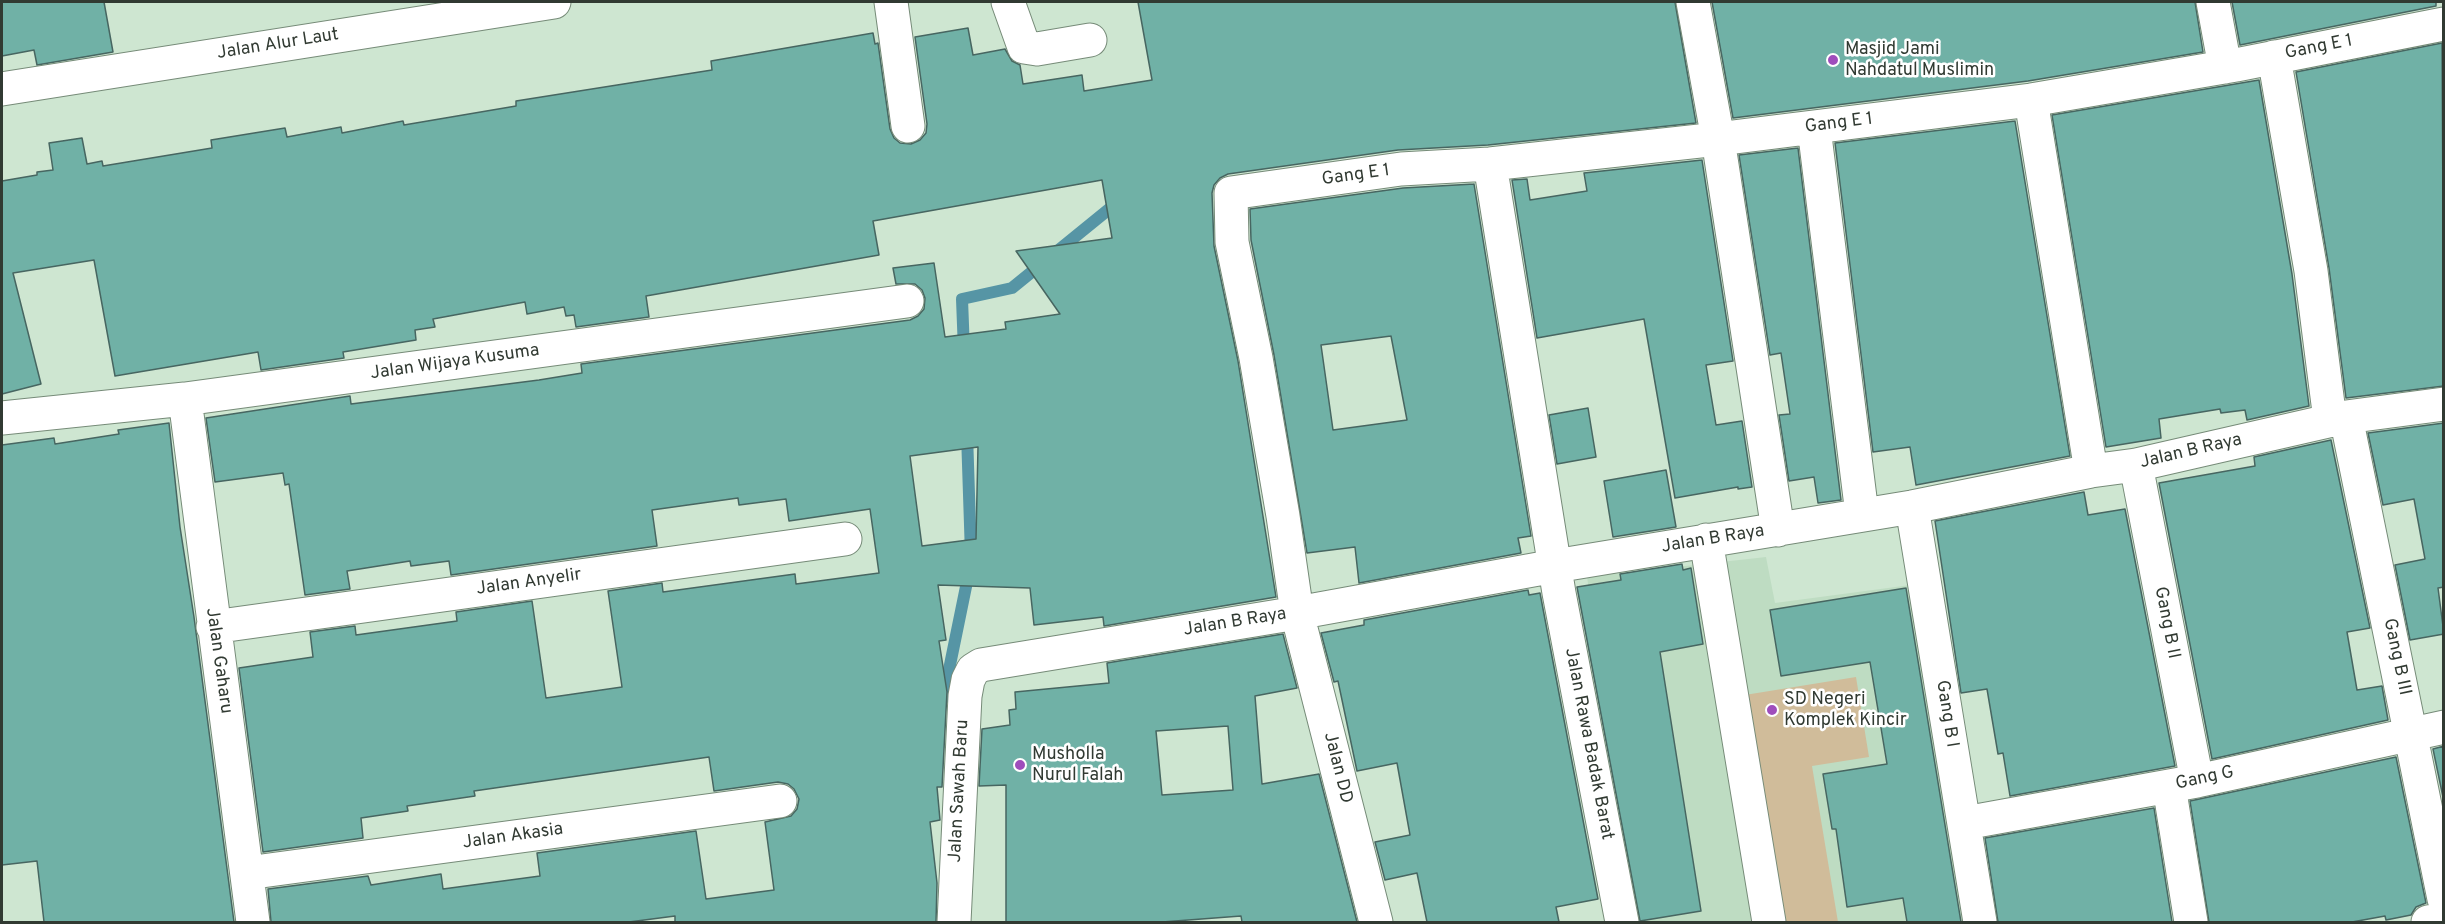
<!DOCTYPE html>
<html>
<head>
<meta charset="utf-8">
<style>
  body { margin:0 }
  #map { position:relative; width:2445px; height:924px; overflow:hidden; background:#cee6d1; font-family:Overpass,sans-serif }
  canvas { display:block }
  .frame { position:absolute; inset:0; border:3px solid #313a32; pointer-events:none }
</style>
</head>
<body>
<div id="map">
<canvas width="2445" height="924"></canvas>
<div class="frame"></div>
</div>
<script>
const context = document.querySelector('canvas').getContext('2d');
context.lineJoin = 'round';
function paint(path, color) {
  context.fillStyle = color;
  context.fill(path, 'evenodd');
}
function shape(rows) {
  const path = new Path2D();
  for (const r of rows) {
    path.moveTo(r[0], r[1]);
    for (let i = 2; i < r.length; i += 2) path.lineTo(r[i], r[i + 1]);
  }
  return path;
}
function stroke(path, color, width, dash) {
  context.strokeStyle = color;
  context.lineWidth = width;
  context.lineCap = dash ? 'butt' : 'round';
  context.setLineDash(dash || []);
  context.stroke(path);
}
function write(font, color, halo, rows, align = 'center') {
  context.font = font + ' Overpass,sans-serif';
  context.lineWidth = 5;
  context.setLineDash([]);
  context.textBaseline = 'middle';
  context.strokeStyle = halo;
  context.fillStyle = color;
  for (const [text, x, y, turn = 0] of rows) {
    context.save();
    context.translate(x, y);
    context.rotate((+turn || 0) * Math.PI / 180);
    context.textAlign = isNaN(turn) ? turn : align;
    if (halo) context.strokeText(text, 0, 0);
    context.fillText(text, 0, 0);
    context.restore();
  }
}
paint(shape([
  [1766,557,1775,603,1918,584,1974,922,1641,922,1587,577]
]), '#bedcc2');
paint(shape([
  [1856,677,1869,757,1812,766,1838,922,1757,922,1720,699]
]), '#d0bc9a');
stroke(shape([
  [964,351,962,299,1012,288,1119,201],
  [967,434,971,555],
  [943,699,969,572]
]), '#5695a5', 12);
const building = shape([
  [2,2,104,2,113,52,37,65,34,50,2,56,2,2],
  [1138,2,1675,2,1696,123,1488,145,1398,150,1228,174,1220,178,1214,185,1212,193,1214,246,1238,361,1276,597,1104,626,1103,617,1034,625,1030,588,938,585,946,640,939,641,947,692,942,787,937,787,940,820,930,822,937,883,936,922,675,922,675,916,629,922,271,922,268,889,368,876,371,885,441,874,443,889,540,876,537,853,696,831,706,899,774,890,765,822,791,816,797,809,799,799,794,789,788,784,778,782,714,791,709,757,474,791,475,796,407,806,408,811,361,818,363,838,263,852,239,668,313,657,310,632,355,626,356,635,457,621,456,612,532,601,546,698,622,687,608,591,662,583,663,592,795,574,796,584,879,573,870,509,789,521,786,499,739,505,738,498,652,510,657,546,451,575,449,561,411,566,410,561,347,571,350,589,305,595,289,484,285,485,283,473,215,482,206,418,350,396,351,404,539,380,582,373,581,364,910,320,918,316,924,309,925,298,922,290,915,284,896,284,893,268,934,263,945,337,1006,329,1005,322,1060,314,1016,251,1112,238,1102,180,873,221,879,255,646,296,649,317,576,327,574,315,566,316,564,307,527,314,525,302,433,319,435,327,415,330,416,340,343,352,344,358,261,370,258,352,115,376,94,260,13,273,41,384,2,394,2,181,37,175,37,172,53,170,49,143,82,138,87,164,102,161,103,166,212,148,211,140,285,128,287,137,341,127,342,133,403,121,404,125,516,106,516,101,712,70,711,61,873,33,875,44,878,43,890,129,894,138,900,143,911,144,920,140,926,133,927,124,915,37,968,28,973,55,1005,49,1012,61,1020,65,1023,84,1082,75,1084,91,1152,80,1138,2],
  [978,447,976,539,922,546,910,456,978,447],
  [1712,2,2195,2,2203,52,2028,81,1733,118,1712,2],
  [2232,2,2436,2,2436,6,2240,45,2232,2],
  [2442,43,2444,386,2346,398,2329,268,2296,72,2442,43],
  [2259,80,2292,274,2309,406,2247,420,2245,410,2221,413,2220,409,2159,419,2161,438,2106,447,2052,115,2259,80],
  [2015,121,2070,456,1916,485,1910,447,1873,452,1835,143,2015,121],
  [1798,148,1841,500,1818,503,1814,477,1789,481,1779,415,1790,414,1781,353,1770,355,1739,155,1798,148],
  [1702,160,1733,361,1706,365,1716,425,1742,421,1752,487,1738,489,1738,487,1675,498,1644,319,1537,338,1512,180,1527,179,1530,200,1587,191,1584,173,1702,160],
  [1474,184,1531,536,1518,538,1521,553,1359,583,1355,547,1307,553,1274,355,1251,240,1250,209,1403,188,1474,184],
  [1391,336,1407,420,1333,430,1321,345,1391,336],
  [1588,408,1596,457,1557,464,1549,415,1588,408],
  [169,423,180,527,194,617,234,922,44,922,37,861,2,865,2,445,54,438,55,444,119,434,118,430,169,423],
  [2444,423,2444,587,2438,588,2444,634,2410,640,2395,565,2425,559,2414,499,2383,505,2368,433,2444,423],
  [2331,440,2370,628,2347,632,2357,690,2382,686,2388,720,2212,759,2159,483,2255,466,2254,457,2331,440],
  [1666,470,1676,527,1613,537,1604,481,1666,470],
  [2084,492,2088,515,2125,509,2175,766,2010,796,2003,753,1998,754,1987,689,1961,693,1935,521,2084,492],
  [1682,564,1683,570,1691,568,1703,644,1660,652,1701,911,1640,921,1577,587,1621,580,1620,574,1682,564],
  [1906,588,1961,922,1907,922,1903,898,1847,907,1836,829,1832,829,1823,774,1887,764,1870,662,1781,676,1770,610,1906,588],
  [1528,590,1529,595,1540,593,1598,899,1556,907,1559,922,1427,922,1417,873,1385,880,1375,842,1410,835,1397,763,1357,771,1338,681,1334,682,1321,633,1364,625,1364,620,1528,590],
  [1283,634,1297,688,1255,696,1262,784,1319,774,1357,922,1242,922,1241,916,1162,922,1006,922,1006,785,979,786,982,729,1010,725,1009,710,1016,709,1015,692,1109,683,1107,663,1283,634],
  [1228,726,1233,790,1162,795,1156,731,1228,726],
  [2444,746,2444,802,2433,749,2444,746],
  [2396,757,2426,903,2416,907,2411,915,2386,920,2385,916,2352,922,2209,922,2190,801,2396,757],
  [2154,808,2172,922,1998,922,1985,838,2154,808]
]);
paint(building, '#70b1a6');
stroke(building, '#476661', 1.5);
const minor = shape([
  [891,2,908,126],
  [1008,2,1024,47,1037,49,1090,40],
  [1693,2,1718,139,1778,530],
  [2213,2,2225,67],
  [2274,57,2311,271,2330,420],
  [2,89,554,2],
  [2031,100,2091,471],
  [1814,128,1862,514],
  [1490,164,1559,593,1622,922],
  [185,399,253,922],
  [2346,417,2444,899],
  [2,418,185,399,907,301],
  [2136,465,2197,781],
  [1912,507,1980,922],
  [1706,540,1769,922],
  [213,627,845,539],
  [2169,786,2191,922],
  [1965,823,2197,781,2444,727],
  [247,873,780,801],
  [954,922,965,696,968,680,973,670,981,665,1297,613,1555,566,1912,507,2091,471,2136,465,2346,417,2444,404],
  [1376,922,1297,613,1283,516,1256,358,1232,242,1231,193,1401,169,1490,164,1718,139,2031,100,2236,65,2444,24],
  [2428,922,2444,919]
]);
stroke(minor, '#768b78', 35);
stroke(minor, '#fff', 33);
for (const [x, y, r, color] of [
  [1833,60,6,"#9f4dbc"],
  [1772,710,6,"#9f4dbc"],
  [1020,765,6,"#9f4dbc"]
]) {
  const dot = new Path2D();
  dot.arc(x, y, r, 0, 2 * Math.PI);
  context.fillStyle = color;
  context.fill(dot);
  stroke(dot, '#fff', 2);
}
write('18px', '#313a32', '#fff', [
  ["Jalan Alur Laut",278,45,-9],
  ["Gang E 1",2319,48,-11],
  ["Gang E 1",1839,124,-7],
  ["Gang E 1",1356,176,-8],
  ["Jalan Wijaya Kusuma",455,363,-8],
  ["Jalan B Raya",2191,452,-13],
  ["Jalan B Raya",1713,540,-9],
  ["Jalan Anyelir",529,583,-8],
  ["Jalan B Raya",1235,623,-9],
  ["Gang B II",2166,623,79],
  ["Gang B III",2396,657,78],
  ["Jalan Gaharu",218,661,82],
  ["Gang B I",1946,714,81],
  ["Jalan Rawa Badak Barat",1588,744,79],
  ["Jalan DD",1337,768,76],
  ["Gang G",2205,779,-12],
  ["Jalan Sawah Baru",960,791,-87],
  ["Jalan Akasia",513,837,-8]
]);
write('18px', '#313a32', '#fff', [
  ["Masjid Jami",1845,50],
  ["Nahdatul Muslimin",1845,71],
  ["SD Negeri",1784,700],
  ["Komplek Kincir",1784,721],
  ["Musholla",1032,755],
  ["Nurul Falah",1032,776]
], 'left');
</script>
</body>
</html>
